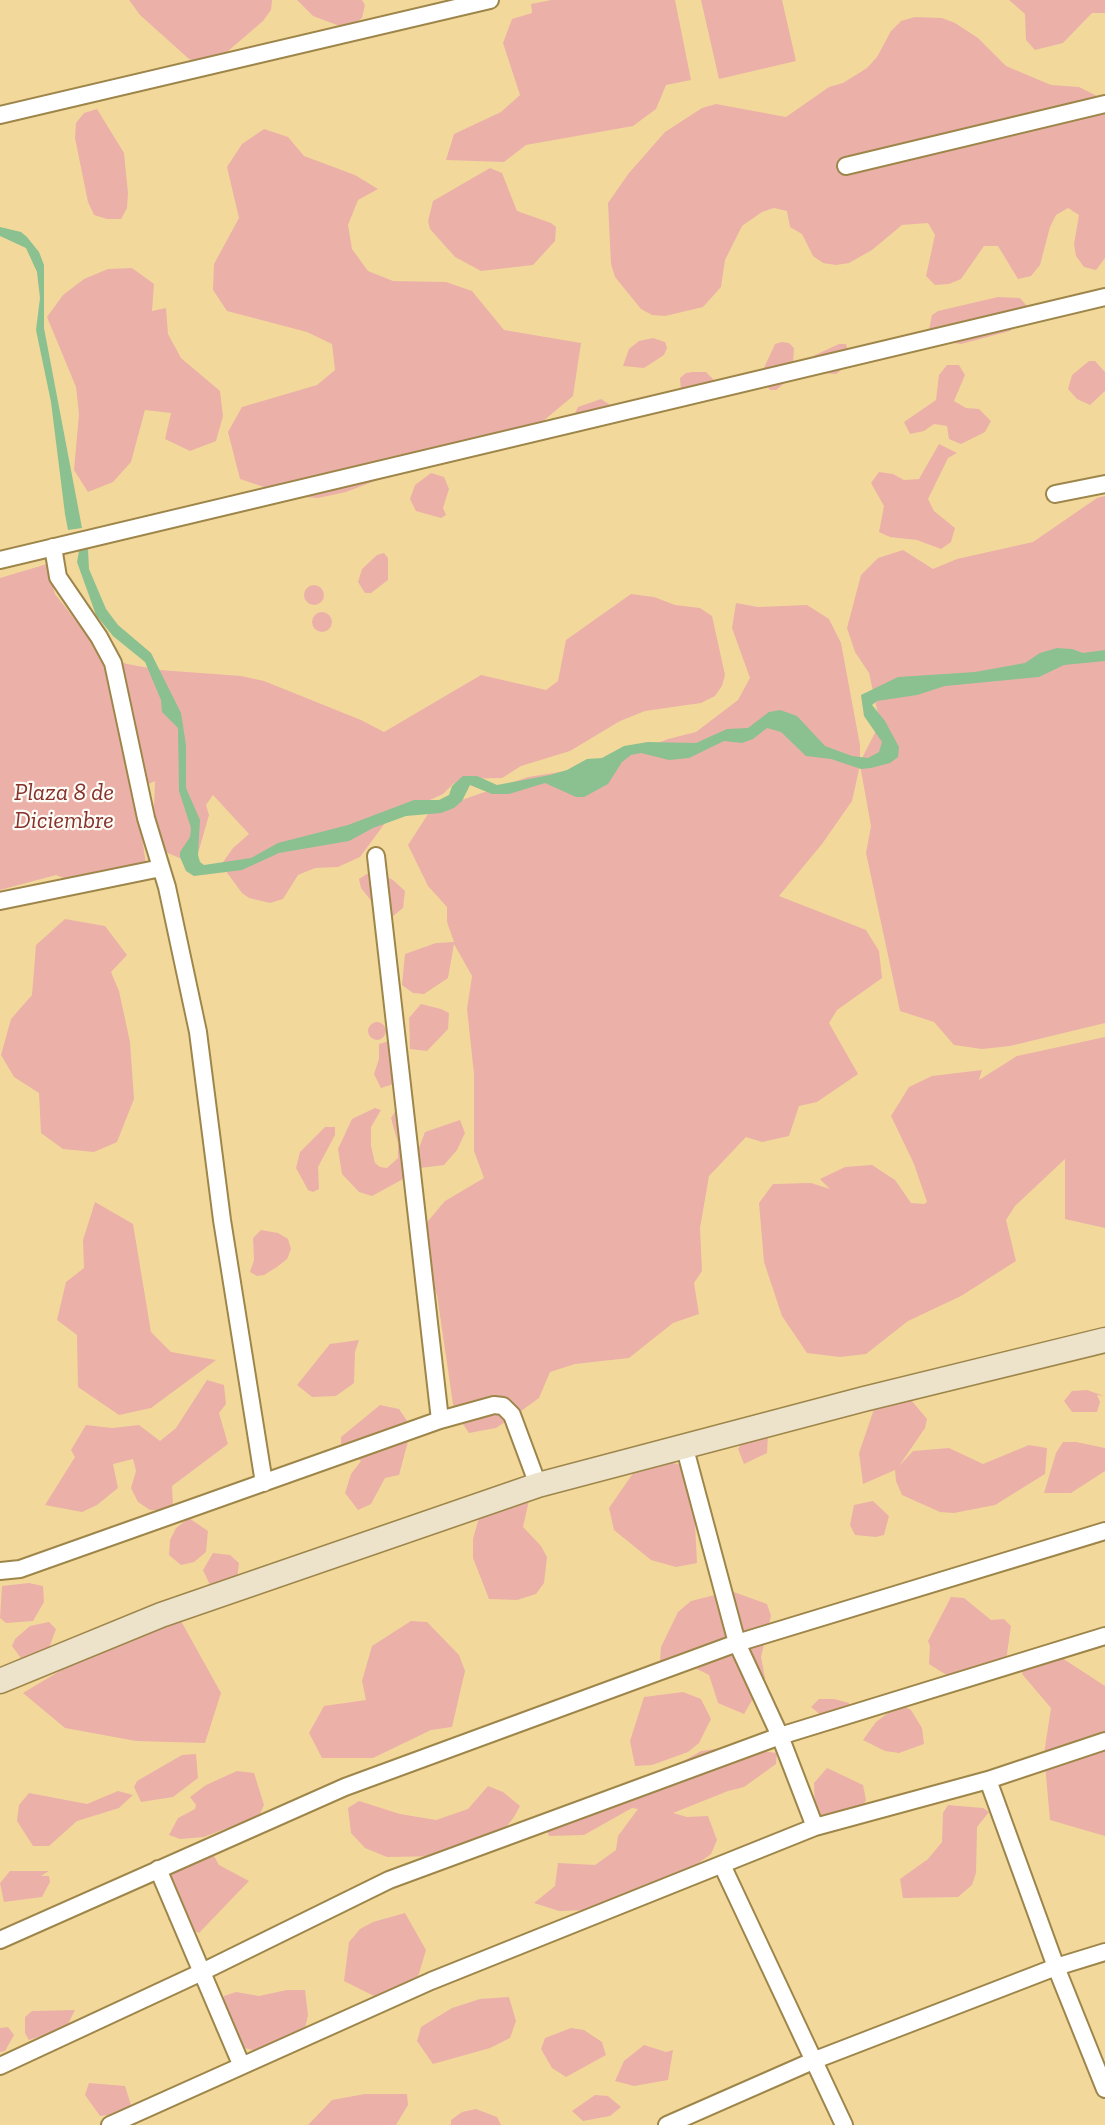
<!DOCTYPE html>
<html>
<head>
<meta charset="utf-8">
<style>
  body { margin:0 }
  canvas { display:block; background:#f2d89b }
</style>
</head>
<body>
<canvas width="1105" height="2125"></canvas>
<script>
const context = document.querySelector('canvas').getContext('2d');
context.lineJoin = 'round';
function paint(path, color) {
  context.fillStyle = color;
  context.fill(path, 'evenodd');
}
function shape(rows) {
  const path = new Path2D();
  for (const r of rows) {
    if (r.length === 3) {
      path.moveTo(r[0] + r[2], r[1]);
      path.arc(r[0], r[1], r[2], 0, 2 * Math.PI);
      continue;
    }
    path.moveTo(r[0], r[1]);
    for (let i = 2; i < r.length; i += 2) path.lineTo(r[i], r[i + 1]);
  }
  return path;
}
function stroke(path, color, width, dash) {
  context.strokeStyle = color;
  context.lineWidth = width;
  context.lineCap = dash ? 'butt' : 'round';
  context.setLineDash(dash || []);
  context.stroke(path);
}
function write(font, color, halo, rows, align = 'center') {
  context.font = font + ' "Zilla Slab",serif';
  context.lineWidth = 4.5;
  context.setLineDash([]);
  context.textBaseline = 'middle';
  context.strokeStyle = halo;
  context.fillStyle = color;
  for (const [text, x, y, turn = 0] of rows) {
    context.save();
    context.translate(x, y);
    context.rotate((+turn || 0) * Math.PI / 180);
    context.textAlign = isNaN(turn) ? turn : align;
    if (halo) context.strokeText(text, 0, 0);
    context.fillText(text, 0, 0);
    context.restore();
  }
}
paint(shape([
  [129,0,272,0,271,10,263,21,214,63,201,64,189,59,140,15],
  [297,0,362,0,365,5,362,18,351,26,337,25,313,16],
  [551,0,675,0,691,80,666,85,656,109,633,126,526,145,504,162,446,160,454,134,501,112,520,95,503,43,512,19,532,13,531,4],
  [701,0,782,0,796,61,719,79],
  [1009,0,1105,0,1105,13,1092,13,1063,43,1035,50,1026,40,1025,14],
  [915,17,942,18,955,23,978,38,1006,66,1051,85,1079,87,1105,100,1105,258,1096,270,1084,267,1076,256,1074,244,1079,215,1068,208,1056,215,1050,227,1040,265,1031,276,1018,279,998,246,984,246,961,279,949,284,935,285,926,276,935,235,928,223,902,225,872,250,849,263,836,265,823,263,813,256,802,234,790,227,787,211,774,208,762,212,742,226,725,260,721,287,703,307,665,316,652,315,641,309,615,277,611,264,608,203,629,173,665,132,702,108,716,104,786,117,829,87,843,83,867,68,877,57,891,31,901,21],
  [97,109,124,153,128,193,127,208,121,219,107,219,94,215,88,202,75,138,76,123,84,113],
  [264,129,288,137,304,156,355,175,378,189,358,200,348,225,352,249,368,271,393,281,446,282,472,291,504,330,581,343,573,396,530,432,451,452,346,492,318,498,291,496,240,479,228,432,242,407,317,385,335,370,332,344,307,332,227,311,213,290,214,264,239,218,227,167,242,144],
  [490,168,502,173,517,211,551,223,556,227,555,241,533,265,481,271,455,257,430,229,428,221,433,201],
  [132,268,154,284,152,311,166,308,168,334,181,358,220,391,223,416,216,441,190,451,165,439,171,413,145,410,131,462,113,482,88,492,74,470,79,414,76,387,47,317,63,295,84,279,108,269],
  [998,297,1020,298,1033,313,1010,331,961,344,927,339,932,315,938,311],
  [653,338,665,342,667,348,664,355,644,368,623,366,629,349,639,341],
  [782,342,789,343,794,348,792,377,776,390,770,390,762,378,763,370,775,344],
  [839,344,846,344,851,363,836,374,823,373,811,368,809,362,813,356],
  [1089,361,1095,361,1105,372,1105,391,1090,405,1077,399,1068,389,1072,375],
  [947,365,959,365,965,375,954,401,966,408,979,409,991,421,985,432,961,444,949,439,947,426,934,424,924,431,910,434,904,422,936,400,939,375],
  [693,372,706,372,716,382,681,391,680,378,686,373],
  [601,399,613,407,606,424,587,429,575,413,578,407],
  [939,444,957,453,948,458,928,499,934,511,955,528,951,542,941,549,917,540,890,537,879,532,884,506,871,483,879,472,893,474,904,480,919,479],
  [431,473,444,477,449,489,443,508,446,515,441,518,416,511,410,499,415,485],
  [1105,496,1105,1023,1010,1046,982,1049,954,1045,934,1022,900,1011,866,853,871,826,860,765,852,801,822,844,779,896,866,930,879,951,882,978,837,1010,829,1023,858,1074,817,1102,799,1106,789,1136,762,1142,746,1137,709,1176,700,1228,702,1271,694,1283,699,1314,673,1323,629,1358,575,1364,550,1372,539,1398,517,1414,496,1428,469,1433,454,1411,437,1295,427,1270,421,1246,428,1221,445,1201,484,1178,474,1151,474,1074,467,1009,472,976,454,944,448,978,424,994,413,993,402,985,405,954,436,943,454,942,447,922,447,907,428,886,408,845,430,811,528,777,598,766,668,739,696,732,738,700,750,678,732,628,736,603,758,607,807,605,829,619,841,643,860,745,860,762,880,723,869,673,855,652,847,628,861,575,878,558,903,550,933,569,957,559,1033,542,1097,498],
  [384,553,388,558,388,580,371,593,365,593,358,582,362,569,377,555],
  [47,564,55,594,92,641,97,654,127,664,160,670,241,676,264,681,361,720,384,732,481,675,546,690,558,681,566,640,631,594,654,597,675,605,700,608,712,616,725,675,722,686,715,696,701,703,645,711,620,721,570,751,521,766,502,778,464,779,453,784,443,794,388,819,360,857,338,867,315,868,298,875,283,899,270,903,249,898,242,893,225,870,223,862,233,848,249,834,213,795,206,805,209,815,197,857,182,859,163,851,153,832,155,781,142,787,140,824,148,877,77,883,56,875,0,890,0,578],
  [314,595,10],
  [322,622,10],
  [377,872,393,880,405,891,403,908,393,916,386,917,381,913,361,888,359,879,367,874],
  [65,919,105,926,127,955,111,972,119,991,130,1042,134,1099,117,1142,94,1152,63,1149,41,1133,39,1093,14,1077,1,1055,11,1019,32,995,36,945],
  [421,1004,441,1009,449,1013,448,1029,427,1051,410,1049,409,1018],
  [377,1031,9],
  [1105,1037,1105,1228,1065,1219,1065,1159,1015,1206,1006,1220,1016,1261,961,1296,908,1321,866,1354,840,1357,807,1353,782,1316,764,1262,759,1203,773,1184,811,1183,830,1189,820,1179,845,1167,872,1165,895,1180,911,1203,924,1204,927,1202,914,1164,891,1116,909,1087,932,1076,982,1070,979,1080,1017,1056],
  [389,1041,400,1082,381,1088,374,1074,379,1059,379,1044],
  [375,1108,381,1110,371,1127,371,1146,375,1163,380,1167,387,1168,398,1158,398,1143,391,1118,396,1110,407,1124,405,1178,372,1196,359,1192,342,1174,338,1149,352,1119],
  [460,1120,465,1133,457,1150,444,1165,420,1168,417,1153,425,1132],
  [325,1127,335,1127,335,1135,318,1167,319,1189,313,1192,308,1190,296,1168,300,1152],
  [95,1202,133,1224,151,1332,171,1352,216,1360,151,1408,119,1415,78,1387,77,1335,57,1320,66,1282,84,1268,83,1240],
  [261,1230,278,1233,288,1239,291,1249,287,1259,277,1267,264,1275,257,1276,250,1272,254,1260,253,1238],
  [359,1340,355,1352,354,1383,336,1396,312,1397,297,1385,330,1344],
  [207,1380,224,1385,226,1404,219,1413,228,1444,172,1486,173,1506,166,1510,150,1510,138,1502,131,1488,136,1471,133,1459,113,1464,118,1488,97,1505,82,1512,45,1505,75,1457,71,1450,86,1425,112,1428,139,1425,160,1441,176,1428],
  [881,1389,916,1395,912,1401,927,1419,925,1428,899,1466,913,1451,949,1448,983,1464,1029,1445,1047,1448,1045,1474,995,1505,954,1513,940,1512,902,1495,896,1481,895,1470,863,1484,859,1453],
  [1087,1390,1104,1396,1097,1395,1100,1402,1097,1412,1072,1412,1064,1401,1072,1391],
  [380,1405,399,1409,410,1425,410,1434,399,1475,385,1478,371,1504,358,1510,345,1493,351,1474,361,1461,341,1446,341,1437],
  [768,1435,767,1453,744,1464,738,1449,742,1442],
  [1063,1442,1076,1442,1105,1448,1105,1471,1071,1493,1044,1493,1056,1453],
  [656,1459,682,1465,694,1504,697,1563,676,1567,651,1560,614,1530,609,1508,638,1466],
  [530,1496,523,1527,541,1546,547,1557,544,1583,536,1594,517,1600,489,1599,473,1558,473,1539,478,1521,488,1506],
  [873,1501,889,1516,884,1535,876,1537,855,1535,850,1525,854,1505],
  [189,1518,208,1531,206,1552,194,1562,181,1565,169,1555,170,1540,176,1528],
  [213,1553,230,1555,239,1563,236,1588,222,1595,209,1583,203,1570],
  [29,1583,43,1586,44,1602,33,1621,6,1623,0,1618,2,1586],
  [731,1591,767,1604,771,1616,761,1657,765,1678,744,1714,718,1703,709,1675,693,1667,660,1661,661,1647,678,1612,691,1601],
  [951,1597,964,1598,991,1620,1004,1619,1011,1626,1006,1661,956,1681,929,1664,930,1646,928,1641],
  [181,1621,221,1693,205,1743,136,1741,65,1728,23,1693,103,1645],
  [411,1621,427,1622,459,1655,465,1671,452,1727,431,1730,373,1758,322,1758,309,1733,324,1706,366,1700,362,1681,372,1646],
  [49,1622,56,1629,48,1651,23,1661,12,1646,15,1639,30,1626],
  [1025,1655,1059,1656,1105,1686,1105,1836,1050,1820,1044,1754,1051,1708,1022,1674],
  [683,1692,701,1699,711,1719,699,1743,688,1752,652,1765,635,1766,630,1741,644,1697],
  [819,1699,834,1699,849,1703,847,1719,822,1716,811,1707],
  [900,1704,911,1710,922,1728,924,1744,899,1753,885,1751,863,1740,876,1722],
  [729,1747,777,1753,776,1764,744,1787,728,1791,673,1813,687,1817,708,1816,717,1840,711,1854,682,1875,594,1910,559,1911,534,1903,555,1886,558,1863,595,1865,616,1850,618,1836,638,1809,632,1808,584,1835,549,1836,544,1823,581,1800,596,1798,677,1765,701,1751],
  [196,1754,198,1778,173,1797,141,1802,134,1787,137,1781,182,1755],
  [827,1768,863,1785,866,1800,860,1811,827,1822,815,1815,814,1783],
  [237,1771,254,1773,264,1805,259,1816,204,1837,180,1839,169,1835,178,1818,195,1809,196,1805,190,1797,206,1785],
  [488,1786,503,1792,520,1806,514,1817,503,1831,448,1856,387,1857,365,1848,351,1833,348,1808,359,1801,400,1814,436,1820,468,1809],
  [118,1791,133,1795,119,1808,77,1821,49,1846,33,1846,17,1821,19,1805,29,1793,87,1804],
  [948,1805,983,1808,989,1812,977,1827,976,1873,972,1885,958,1897,903,1898,900,1879,928,1859,942,1842,943,1813],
  [214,1856,219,1865,249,1881,199,1933,168,1920,167,1882,174,1867],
  [10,1871,49,1871,41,1876,49,1876,50,1882,42,1897,4,1902,0,1883],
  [405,1913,426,1950,412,1997,386,2002,344,1981,349,1942,360,1929,373,1922],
  [287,1990,305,1990,308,2015,301,2047,283,2057,236,2046,215,2030,224,1996,236,1992,259,1996],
  [509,1997,516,2021,510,2038,490,2048,433,2064,417,2041,421,2027,452,2008,480,1999],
  [75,2010,66,2028,29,2040,25,2033,25,2017,32,2011],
  [8,2027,14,2035,5,2051,0,2052,0,2028],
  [571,2028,584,2030,602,2042,606,2055,566,2077,552,2068,541,2049,545,2038],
  [644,2045,666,2052,673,2050,668,2080,634,2086,615,2081,624,2061],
  [89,2083,125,2086,131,2105,125,2113,100,2116,85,2095],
  [365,2094,407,2094,408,2105,396,2125,308,2125,332,2100],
  [595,2095,608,2096,621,2107,610,2116,583,2121,572,2111],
  [476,2109,497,2117,501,2125,451,2125,451,2120,462,2112]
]), '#ebb1a9');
paint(shape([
  [0,227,21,232,27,237,39,252,44,265,44,328,82,528,68,530,65,514,51,402,36,330,40,298,37,272,26,248,0,236],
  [88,549,89,569,106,609,118,625,151,653,181,713,186,745,186,788,200,820,198,855,200,862,204,865,251,858,278,843,348,825,414,800,439,800,449,795,452,786,463,776,477,776,497,785,550,775,567,770,587,759,602,758,624,746,648,742,696,743,727,729,748,728,769,712,780,710,797,716,825,746,852,756,868,758,879,752,882,742,864,716,861,695,898,677,975,672,1025,663,1040,653,1057,648,1072,649,1083,653,1105,650,1105,661,1064,665,1039,677,945,686,917,695,877,701,872,705,885,721,899,747,898,757,890,763,871,768,861,769,831,759,806,756,781,732,767,728,753,739,742,743,724,741,689,758,669,760,641,753,631,755,622,762,608,784,584,797,576,797,545,783,509,794,492,794,470,785,462,801,454,808,441,813,406,816,373,828,349,841,279,853,242,870,194,876,186,871,180,857,180,852,190,837,191,828,179,791,178,728,162,712,161,700,145,662,113,636,96,615,77,562,79,551]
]), '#8bc091');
const minor = shape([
  [0,115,490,0],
  [846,166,1105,104],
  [1055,494,1105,484],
  [53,547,58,577,99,637,113,663,146,818,167,887,198,1032,222,1220,264,1483],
  [0,560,1105,297],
  [376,856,440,1420],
  [0,901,161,868],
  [684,1445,737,1643,780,1736,815,1827],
  [0,1571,20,1569,440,1420,494,1405,503,1406,512,1415,538,1485],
  [988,1780,1056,1967,1105,2089],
  [722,1865,844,2125],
  [158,1869,241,2064],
  [0,1940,345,1787,737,1643,1105,1531],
  [0,2066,202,1972,389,1880,780,1736,1105,1636],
  [110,2125,431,1981,815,1827,988,1780,1105,1741],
  [667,2125,815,2060,1056,1967,1105,1952]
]);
const secondary = shape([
  [0,1681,161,1615,538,1485,864,1399,1105,1340]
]);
stroke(minor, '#9e864b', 20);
stroke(secondary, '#9e864b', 27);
stroke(minor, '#fff', 16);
stroke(secondary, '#ede3cb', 24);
write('italic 24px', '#86312b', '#fefcf6', [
  ["Plaza 8 de",64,793],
  ["Diciembre",64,821]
]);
</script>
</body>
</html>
